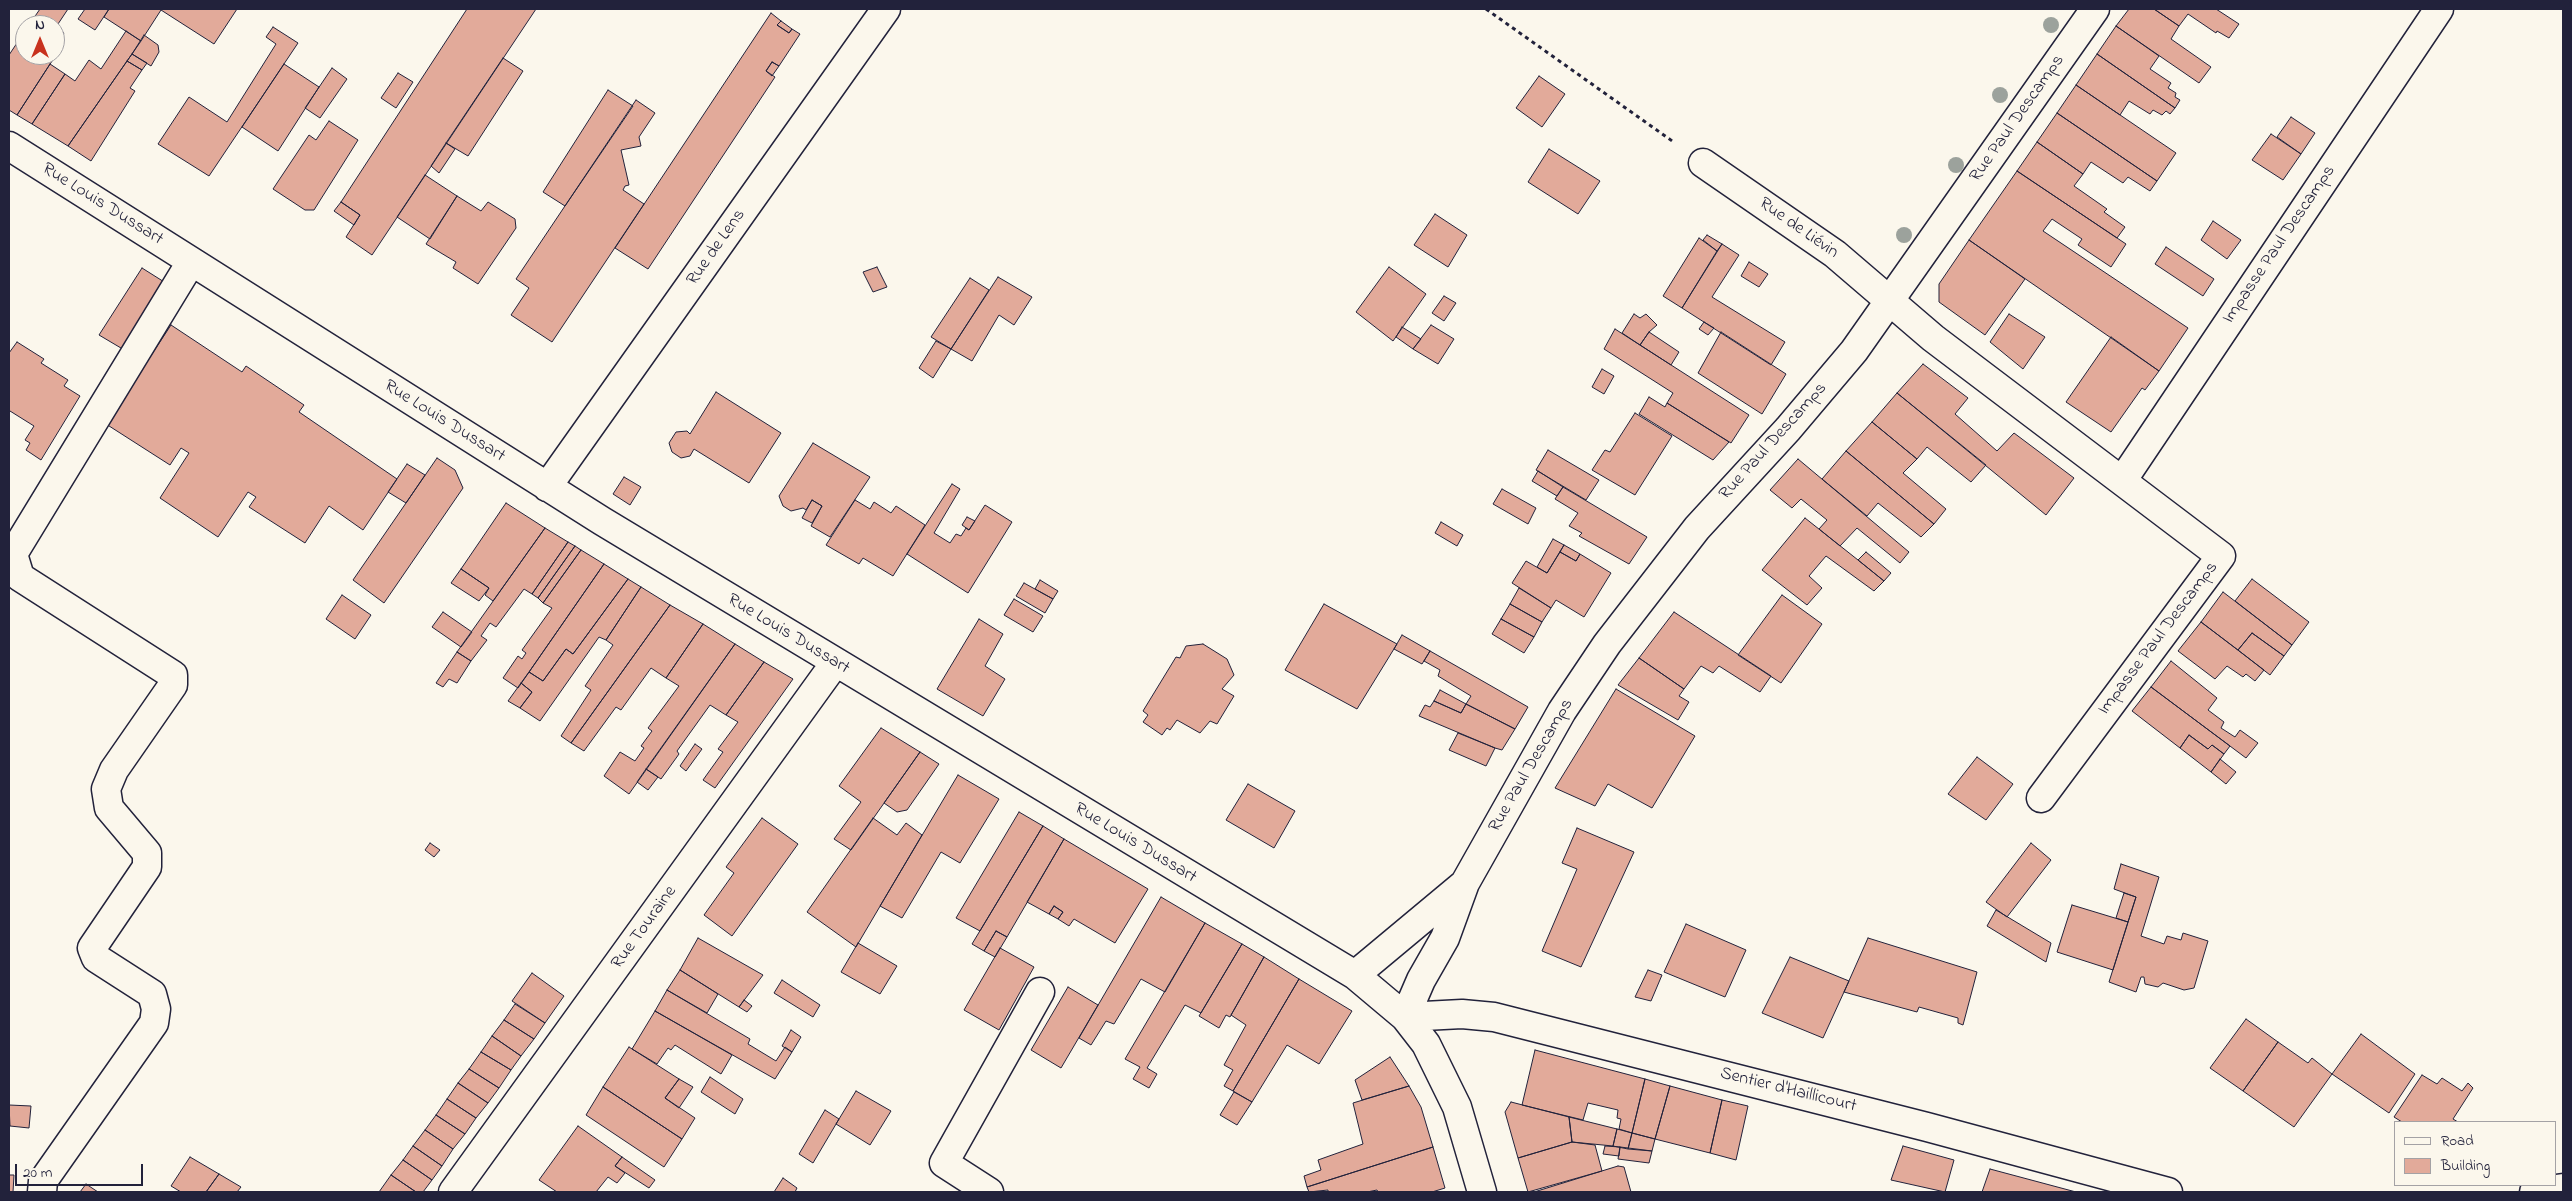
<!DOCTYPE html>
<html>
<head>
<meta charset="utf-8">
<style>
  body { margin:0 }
  #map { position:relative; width:2572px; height:1201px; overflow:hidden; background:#fbf7ec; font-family:"Indie Flower",sans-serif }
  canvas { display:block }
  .frame { position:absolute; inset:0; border:10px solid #22223b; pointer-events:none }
  .legend { position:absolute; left:2394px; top:1121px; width:162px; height:65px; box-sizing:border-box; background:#fbf7ec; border:1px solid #a4a2a5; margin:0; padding:6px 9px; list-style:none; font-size:15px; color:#22223b }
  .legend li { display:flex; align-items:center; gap:10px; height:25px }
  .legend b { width:25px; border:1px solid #a4a2a5 }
  .north { position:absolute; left:15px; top:15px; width:50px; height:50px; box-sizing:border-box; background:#fbf7ec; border:1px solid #a4a2a5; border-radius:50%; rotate:0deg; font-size:14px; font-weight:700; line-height:20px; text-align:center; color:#22223b }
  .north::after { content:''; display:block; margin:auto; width:18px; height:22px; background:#c8321e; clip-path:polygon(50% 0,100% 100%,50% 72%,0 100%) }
  .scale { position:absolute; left:15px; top:1164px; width:128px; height:22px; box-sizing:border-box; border:2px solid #22223b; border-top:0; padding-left:6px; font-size:15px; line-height:18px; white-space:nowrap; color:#22223b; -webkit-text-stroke:4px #fbf7ec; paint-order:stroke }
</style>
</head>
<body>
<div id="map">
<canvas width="2572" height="1201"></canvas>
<div class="frame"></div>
<ul class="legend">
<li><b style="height:6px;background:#fbf7ec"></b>Road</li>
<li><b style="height:14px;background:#e2aa9a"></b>Building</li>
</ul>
<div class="north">N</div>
<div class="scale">20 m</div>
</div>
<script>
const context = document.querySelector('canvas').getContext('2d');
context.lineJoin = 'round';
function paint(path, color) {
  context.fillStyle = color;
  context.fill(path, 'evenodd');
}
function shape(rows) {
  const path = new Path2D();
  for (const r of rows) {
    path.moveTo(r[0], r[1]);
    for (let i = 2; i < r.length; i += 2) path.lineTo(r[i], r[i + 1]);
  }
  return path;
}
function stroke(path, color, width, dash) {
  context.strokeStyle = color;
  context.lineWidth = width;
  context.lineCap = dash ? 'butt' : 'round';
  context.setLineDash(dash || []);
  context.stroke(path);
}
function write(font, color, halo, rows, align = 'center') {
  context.font = font + ' "Indie Flower",sans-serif';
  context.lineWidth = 4;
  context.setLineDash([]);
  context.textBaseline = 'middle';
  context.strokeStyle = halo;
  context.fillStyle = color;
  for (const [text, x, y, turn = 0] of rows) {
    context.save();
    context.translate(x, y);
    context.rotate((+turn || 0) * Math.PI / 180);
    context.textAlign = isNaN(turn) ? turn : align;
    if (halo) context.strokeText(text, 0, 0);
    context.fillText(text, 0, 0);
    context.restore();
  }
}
const building = shape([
  [40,9,68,9,56,27,64,33,55,46,55,25,29,25,40,9],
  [85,9,109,9,95,30,78,19,85,9],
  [109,9,237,9,214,44,161,10,141,41,104,17,109,9],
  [467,9,536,9,372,255,346,237,360,215,341,202,467,9],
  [2129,9,2154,9,2179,26,2171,39,2211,67,2199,83,2116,26,2129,9],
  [2154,9,2216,9,2239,24,2229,38,2217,31,2216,33,2188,14,2179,26,2154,9],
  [771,13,781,21,777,25,789,33,792,29,800,34,779,66,772,62,766,71,775,77,648,269,615,248,771,13],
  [781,21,792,29,789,33,777,25,781,21],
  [2116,26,2159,56,2150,69,2171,83,2168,88,2176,93,2175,97,2180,100,2175,108,2097,54,2116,26],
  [273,27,298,43,209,176,158,144,189,97,227,122,276,44,266,37,273,27],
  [25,31,25,55,49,55,54,58,17,115,9,110,9,55,25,31],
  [126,31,141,41,68,146,32,124,65,74,75,81,89,60,101,69,126,31],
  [144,35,158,45,159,52,151,66,132,54,144,35],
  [132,54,147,63,142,70,127,61,132,54],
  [2097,54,2175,108,2170,114,2166,111,2162,115,2153,110,2150,114,2129,101,2120,115,2076,85,2097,54],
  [503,58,523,71,468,156,446,143,503,58],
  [127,61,142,70,130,88,135,91,91,161,68,146,127,61],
  [772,62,779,66,772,76,766,71,772,62],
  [50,64,65,74,32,124,17,115,50,64],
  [284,64,319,87,278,151,242,127,284,64],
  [332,68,347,79,320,118,305,108,332,68],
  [398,73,413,82,396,108,381,98,398,73],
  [1539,76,1565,94,1542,127,1516,108,1539,76],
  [2076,85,2176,153,2157,181,2057,113,2076,85],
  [608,90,633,106,565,206,543,192,608,90],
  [636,100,655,113,639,137,641,146,621,150,629,185,625,186,623,190,644,204,552,342,511,315,529,288,516,279,636,100],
  [2057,113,2157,181,2150,191,2128,177,2123,183,2091,162,2083,174,2037,142,2057,113],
  [2291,117,2315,133,2301,154,2277,137,2291,117],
  [329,121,358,140,314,210,305,210,273,189,309,135,316,140,329,121],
  [2271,134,2301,154,2283,180,2252,160,2271,134],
  [2037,142,2083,174,2074,186,2107,209,2104,212,2125,227,2117,238,2017,171,2037,142],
  [446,143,455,149,439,173,431,166,446,143],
  [1549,149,1600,181,1578,214,1528,182,1549,149],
  [2017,171,2126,244,2111,267,2078,245,2082,239,2052,219,2043,231,2188,328,2159,371,1969,240,2017,171],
  [425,175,457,196,430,239,397,217,425,175],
  [457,196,481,211,488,202,515,219,516,228,478,284,453,268,456,262,426,244,457,196],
  [341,202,360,215,354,225,334,211,341,202],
  [1435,214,1467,235,1448,267,1414,245,1435,214],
  [2213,221,2241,240,2227,259,2201,240,2213,221],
  [1707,235,1722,244,1717,251,1703,240,1707,235],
  [1699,238,1717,251,1682,308,1663,296,1699,238],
  [1969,240,2025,279,1985,335,1939,302,1939,284,1969,240],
  [1722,244,1739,255,1712,297,1785,342,1771,365,1682,308,1722,244],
  [2166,247,2214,279,2203,296,2155,264,2166,247],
  [1749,262,1768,274,1759,287,1741,276,1749,262],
  [877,267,887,287,873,292,863,272,877,267],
  [1389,267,1426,294,1393,341,1356,312,1389,267],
  [142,268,169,285,126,351,99,335,142,268],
  [998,277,1032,297,1014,325,999,315,972,361,951,349,998,277],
  [970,278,989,290,951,349,931,337,970,278],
  [1444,296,1456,303,1444,321,1432,313,1444,296],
  [1634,314,1640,318,1646,314,1657,325,1649,332,1640,345,1622,333,1634,314],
  [2009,314,2045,337,2023,369,1990,342,2009,314],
  [1704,322,1714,328,1708,335,1699,329,1704,322],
  [171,325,242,372,246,366,304,405,299,412,397,479,363,530,329,506,305,543,249,507,256,497,248,492,218,537,160,498,189,453,181,448,170,465,106,424,171,325],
  [1431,325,1454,339,1438,364,1413,349,1431,325],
  [1402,327,1421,339,1413,349,1396,337,1402,327],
  [1615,329,1749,415,1731,443,1667,403,1673,393,1604,349,1615,329],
  [1649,332,1679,352,1671,365,1640,345,1649,332],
  [1721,332,1786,374,1762,414,1698,373,1721,332],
  [2111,337,2159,371,2145,390,2142,388,2111,432,2066,402,2111,337],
  [936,341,951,349,933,378,919,368,936,341],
  [17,342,44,359,41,363,68,380,64,386,80,396,41,460,26,450,30,443,25,440,34,426,10,411,9,413,9,353,17,342],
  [1923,364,1968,398,1955,414,1997,451,2014,433,2074,478,2046,515,1897,393,1923,364],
  [1602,369,1614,376,1604,394,1592,387,1602,369],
  [716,392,781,433,749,483,694,449,690,456,681,458,672,452,669,443,676,432,687,431,690,434,716,392],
  [1897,393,1986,465,1971,482,1927,447,1917,459,1872,422,1897,393],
  [1649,397,1665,407,1667,403,1729,442,1713,460,1639,414,1649,397],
  [1635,413,1672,436,1635,495,1592,470,1605,450,1610,452,1635,413],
  [1872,422,1917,459,1903,473,1946,509,1934,524,1846,451,1872,422],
  [813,443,870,477,830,537,811,526,822,506,812,500,806,510,803,508,791,511,783,506,779,496,813,443],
  [1548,450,1599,480,1586,500,1536,470,1548,450],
  [1846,451,1934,524,1921,537,1878,503,1867,516,1822,479,1846,451],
  [437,458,455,470,463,488,384,603,353,580,437,458],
  [1798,459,1909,552,1900,563,1857,528,1840,546,1819,529,1827,520,1801,499,1792,508,1770,490,1798,459],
  [407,464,425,475,406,503,388,492,407,464],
  [1538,471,1563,487,1557,496,1532,481,1538,471],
  [624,477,641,487,630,505,613,494,624,477],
  [952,484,960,489,934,533,950,543,956,534,961,536,966,528,969,530,985,505,1012,522,968,593,907,554,952,484],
  [1563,487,1647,537,1629,564,1579,536,1582,533,1569,526,1578,513,1555,499,1563,487],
  [1502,489,1536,508,1528,524,1493,504,1502,489],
  [812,500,822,506,812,523,802,518,812,500],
  [855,500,870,509,874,502,891,513,896,506,925,525,893,576,863,558,859,564,826,545,855,500],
  [506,503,545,528,493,601,485,595,489,588,461,569,506,503],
  [967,517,975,521,969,530,962,525,967,517],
  [1805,518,1858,560,1884,581,1874,591,1826,556,1809,576,1822,588,1807,605,1762,570,1805,518],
  [1441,522,1463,535,1457,546,1435,533,1441,522],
  [545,528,568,542,532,594,524,589,496,627,490,623,481,636,487,640,471,661,457,652,545,528],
  [1553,539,1564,545,1547,573,1537,567,1553,539],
  [568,542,575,546,538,598,532,594,568,542],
  [1564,545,1580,554,1576,561,1560,552,1564,545],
  [575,546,581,550,543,603,538,598,575,546],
  [581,550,604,564,518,688,503,678,518,656,522,659,526,653,522,650,552,608,543,603,581,550],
  [1560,552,1576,561,1580,554,1611,573,1584,617,1556,600,1551,608,1512,583,1526,561,1547,573,1560,552],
  [1866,552,1891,573,1884,581,1858,560,1866,552],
  [604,564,628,579,573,654,566,649,543,681,529,672,604,564],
  [461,569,489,588,479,601,451,583,461,569],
  [628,579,641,587,606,640,599,637,540,721,520,708,532,692,521,683,529,672,543,681,566,649,573,654,628,579],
  [2252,579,2309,622,2292,645,2235,601,2252,579],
  [1040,580,1058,591,1053,599,1035,589,1040,580],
  [1024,583,1053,599,1045,613,1016,596,1024,583],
  [641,587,670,605,571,743,561,736,591,690,585,686,613,645,606,640,641,587],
  [1519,588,1551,608,1542,622,1510,604,1519,588],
  [2223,592,2292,645,2284,656,2252,633,2238,650,2201,622,2223,592],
  [342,595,371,615,355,639,326,619,342,595],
  [1782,595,1822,624,1781,683,1738,655,1782,595],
  [1014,599,1043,616,1033,632,1004,615,1014,599],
  [1324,604,1397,644,1357,709,1285,670,1324,604],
  [1510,604,1542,622,1534,637,1501,619,1510,604],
  [670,605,703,624,666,678,651,668,621,710,616,707,584,751,571,743,670,605],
  [443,612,472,632,461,647,432,627,443,612],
  [1674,612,1771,676,1760,692,1719,666,1713,673,1701,666,1684,689,1639,658,1674,612],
  [979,619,1003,634,985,666,1005,679,983,716,937,689,979,619],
  [1501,619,1534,637,1524,653,1492,634,1501,619],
  [2201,622,2264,670,2255,681,2246,674,2243,677,2227,666,2215,679,2178,651,2201,622],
  [703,624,735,644,629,794,604,776,620,752,635,761,644,748,641,746,652,731,648,728,679,686,666,678,703,624],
  [2252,633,2284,656,2270,675,2238,650,2252,633],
  [1402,635,1430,651,1422,664,1394,649,1402,635],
  [735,644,764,662,726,715,710,705,677,751,679,754,661,779,646,769,735,644],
  [1203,644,1227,659,1234,675,1222,689,1234,696,1217,724,1210,721,1200,733,1177,720,1170,730,1167,728,1162,735,1143,722,1148,715,1143,711,1176,657,1180,658,1186,646,1203,644],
  [1430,651,1528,707,1515,729,1466,704,1471,696,1438,676,1440,670,1424,661,1430,651],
  [457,652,471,661,457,683,449,679,443,687,436,683,457,652],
  [1639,658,1684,689,1679,696,1689,702,1678,720,1618,685,1639,658],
  [2171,661,2217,698,2208,710,2224,722,2221,728,2235,737,2240,730,2258,743,2246,758,2151,687,2171,661],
  [764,662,793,679,715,788,703,780,723,752,718,749,738,722,726,715,764,662],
  [521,683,532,692,520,708,508,701,521,683],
  [2151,687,2230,746,2224,754,2212,745,2208,749,2189,735,2180,748,2132,711,2151,687],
  [1616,689,1695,736,1652,808,1608,784,1595,806,1555,788,1616,689],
  [1440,690,1466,704,1461,713,1434,701,1440,690],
  [1434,701,1461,713,1466,704,1515,729,1502,750,1495,748,1419,716,1425,705,1430,707,1434,701],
  [881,728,920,752,851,850,834,839,861,802,839,786,881,728],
  [1458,733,1495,748,1486,766,1449,750,1458,733],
  [2189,735,2208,749,2212,745,2224,754,2211,772,2180,748,2189,735],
  [695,744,702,749,686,771,680,766,695,744],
  [920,752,939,764,907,810,897,812,884,803,920,752],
  [1977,757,2013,784,1986,820,1948,794,1977,757],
  [2220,759,2236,772,2226,784,2211,772,2220,759],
  [646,769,658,777,648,790,637,782,646,769],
  [958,775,999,799,960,863,941,852,902,918,880,906,958,775],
  [1248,784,1295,811,1274,848,1226,820,1248,784],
  [1019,812,1043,826,980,931,956,918,1019,812],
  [762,818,798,844,732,936,704,915,734,873,726,867,762,818],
  [873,818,897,835,906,823,922,835,856,947,807,912,873,818],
  [1043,826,1064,839,1007,937,996,931,984,951,972,944,1043,826],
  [1577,828,1634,852,1581,967,1542,951,1577,869,1562,863,1577,828],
  [1064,839,1148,889,1115,943,1074,919,1069,926,1058,919,1063,912,1054,906,1049,914,1027,902,1064,839],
  [430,843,440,850,434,857,425,850,430,843],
  [2031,843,2051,860,2007,917,1986,902,2031,843],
  [2121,864,2159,877,2141,936,2164,944,2167,936,2181,940,2183,933,2208,941,2194,988,2184,990,2163,983,2158,987,2145,984,2144,977,2141,977,2136,992,2109,982,2136,897,2114,889,2121,864],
  [2124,893,2136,897,2128,922,2116,918,2124,893],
  [1161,897,1205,923,1165,992,1141,979,1114,1024,1106,1021,1091,1045,1079,1038,1161,897],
  [2072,905,2128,922,2113,970,2057,952,2072,905],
  [1054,906,1063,912,1058,919,1049,914,1054,906],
  [1996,910,2051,943,2046,962,1987,926,1996,910],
  [1205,923,1242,944,1201,1013,1185,1005,1147,1068,1157,1074,1149,1088,1133,1079,1140,1067,1125,1059,1205,923],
  [1686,924,1746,950,1725,997,1664,972,1686,924],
  [996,931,1007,937,995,957,984,951,996,931],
  [698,938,763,975,739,1007,680,970,698,938],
  [1868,938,1977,972,1963,1025,1958,1023,1958,1018,1919,1007,1917,1012,1844,992,1868,938],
  [858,943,897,966,880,994,841,972,858,943],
  [1242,944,1264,957,1230,1017,1226,1015,1219,1028,1199,1016,1242,944],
  [1000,948,1034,967,999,1030,964,1010,1000,948],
  [1264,957,1299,979,1233,1091,1224,1086,1233,1070,1224,1065,1246,1025,1231,1015,1264,957],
  [1790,957,1849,981,1823,1038,1762,1013,1790,957],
  [680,970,718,994,707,1013,667,990,680,970],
  [1648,970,1662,975,1651,1001,1635,997,1648,970],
  [532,973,564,996,545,1023,512,1001,532,973],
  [1299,979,1352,1011,1319,1064,1287,1045,1252,1102,1233,1091,1299,979],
  [782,980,820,1005,813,1017,774,993,782,980],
  [1068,987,1098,1005,1061,1068,1031,1050,1068,987],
  [667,990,750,1039,748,1044,776,1061,785,1047,792,1052,775,1079,655,1011,667,990],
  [744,1000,752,1006,747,1012,739,1007,744,1000],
  [515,1004,545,1023,534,1039,504,1020,515,1004],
  [655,1011,732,1055,721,1074,675,1045,671,1050,668,1048,657,1064,632,1049,655,1011],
  [2246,1019,2278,1042,2243,1091,2210,1068,2246,1019],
  [504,1020,534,1039,521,1056,492,1036,504,1020],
  [791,1030,801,1037,792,1052,782,1046,791,1030],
  [2361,1034,2415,1074,2389,1113,2332,1074,2361,1034],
  [492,1036,521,1056,511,1070,481,1052,492,1036],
  [2278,1042,2308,1063,2312,1058,2332,1074,2294,1127,2243,1091,2278,1042],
  [629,1047,679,1079,665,1098,695,1118,682,1139,603,1087,629,1047],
  [1535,1050,1645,1079,1632,1133,1619,1129,1621,1119,1617,1118,1618,1110,1588,1103,1583,1120,1522,1105,1535,1050],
  [481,1052,511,1070,499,1088,469,1069,481,1052],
  [1390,1057,1409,1086,1362,1100,1355,1080,1390,1057],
  [469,1069,499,1088,488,1103,458,1083,469,1069],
  [2422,1075,2437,1084,2442,1078,2462,1091,2468,1083,2473,1088,2453,1119,2458,1122,2402,1122,2394,1117,2422,1075],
  [710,1077,743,1099,735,1114,701,1092,710,1077],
  [679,1079,693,1087,679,1108,665,1098,679,1079],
  [1645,1079,1670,1086,1655,1139,1632,1133,1645,1079],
  [458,1083,488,1103,476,1118,447,1099,458,1083],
  [1409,1086,1421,1107,1433,1147,1307,1187,1304,1176,1321,1170,1318,1160,1363,1144,1353,1103,1409,1086],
  [1670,1086,1722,1100,1710,1153,1655,1139,1670,1086],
  [603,1087,682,1139,664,1167,586,1115,603,1087],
  [856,1091,891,1111,870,1145,836,1124,856,1091],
  [1234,1092,1252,1102,1237,1125,1220,1115,1234,1092],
  [447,1099,476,1118,465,1134,436,1115,447,1099],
  [1722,1100,1748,1106,1736,1160,1710,1153,1722,1100],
  [1511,1102,1569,1117,1572,1142,1518,1158,1505,1112,1511,1102],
  [9,1105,31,1106,29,1128,10,1126,9,1105],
  [825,1110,839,1119,813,1163,799,1154,825,1110],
  [436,1115,465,1134,453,1149,425,1130,436,1115],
  [1569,1117,1617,1129,1613,1146,1572,1142,1569,1117],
  [578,1126,622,1157,615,1166,625,1173,617,1183,608,1177,596,1192,557,1192,539,1180,578,1126],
  [1617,1129,1632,1133,1628,1149,1613,1146,1617,1129],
  [425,1130,453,1149,442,1166,413,1146,425,1130],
  [1632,1133,1655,1139,1652,1151,1628,1149,1632,1133],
  [1572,1142,1595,1145,1602,1171,1528,1192,1518,1158,1572,1142],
  [413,1146,442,1166,432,1180,403,1160,413,1146],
  [1605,1146,1620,1147,1619,1156,1603,1154,1605,1146],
  [1903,1146,1954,1160,1945,1192,1891,1180,1903,1146],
  [1433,1147,1445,1188,1432,1192,1378,1192,1377,1190,1367,1192,1328,1192,1328,1190,1309,1192,1307,1187,1433,1147],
  [1620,1147,1652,1151,1649,1163,1618,1159,1620,1147],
  [190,1157,219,1174,206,1192,181,1192,171,1186,190,1157],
  [622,1157,655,1180,649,1188,615,1166,622,1157],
  [403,1160,432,1180,423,1192,416,1192,391,1175,403,1160],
  [1618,1166,1624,1167,1631,1192,1534,1192,1618,1166],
  [1990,1169,2076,1192,1982,1192,1990,1169],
  [219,1174,241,1187,237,1192,206,1192,219,1174],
  [9,1175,14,1175,13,1192,9,1192,9,1175],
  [391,1175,416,1192,379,1192,391,1175],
  [783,1178,797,1188,795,1192,774,1192,783,1178],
  [86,1184,98,1192,80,1192,86,1184]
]);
paint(building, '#e2aa9a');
stroke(building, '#22223b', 1);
const minor = shape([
  [9,146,602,521,1355,975,1405,1017,1426,1044,1457,1107,1482,1192],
  [1703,163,1835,254,1933,338,2221,556,2041,798],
  [2122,481,2439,9],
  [547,487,886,9],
  [1355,975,1463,885],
  [1405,1017,1421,980,1445,938,1465,883,1562,711,1607,644,1697,528,1788,429,1854,351,2095,9],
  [1405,1017,1462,1014,1494,1017,1927,1127,2168,1192],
  [42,1192,43,1181,154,1023,156,1009,152,994,96,958,92,948,147,867,147,853,109,808,106,789,114,770,173,685,173,675,20,577,13,554,191,262],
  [453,1192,835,663],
  [989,1192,944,1163,1040,992],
  [2534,1192,2563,1188]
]);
stroke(minor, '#22223b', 31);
stroke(shape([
  [1486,9,1675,143]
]), '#22223b', 3, [4, 4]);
stroke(minor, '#fbf7ec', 28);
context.fillStyle = '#9ca29c';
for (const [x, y] of [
  [2051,25],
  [2000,95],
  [1956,165],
  [1904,235]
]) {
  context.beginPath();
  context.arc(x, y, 8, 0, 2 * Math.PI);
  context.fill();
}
write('18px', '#22223b', '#fbf7ec', [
  ["Rue Paul Descamps",2018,119,-55],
  ["Rue Louis Dussart",102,205,32],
  ["Rue de Liévin",1798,229,35],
  ["Impasse Paul Descamps",2280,245,-56],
  ["Rue de Lens",717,248,-55],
  ["Rue Louis Dussart",444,422,32],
  ["Rue Paul Descamps",1774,442,-48],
  ["Rue Louis Dussart",788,635,31],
  ["Impasse Paul Descamps",2159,639,-53],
  ["Rue Paul Descamps",1532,766,-60],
  ["Rue Louis Dussart",1135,844,31],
  ["Rue Touraine",645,928,-54],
  ["Sentier d'Haillicourt",1788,1091,14]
]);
</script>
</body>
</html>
